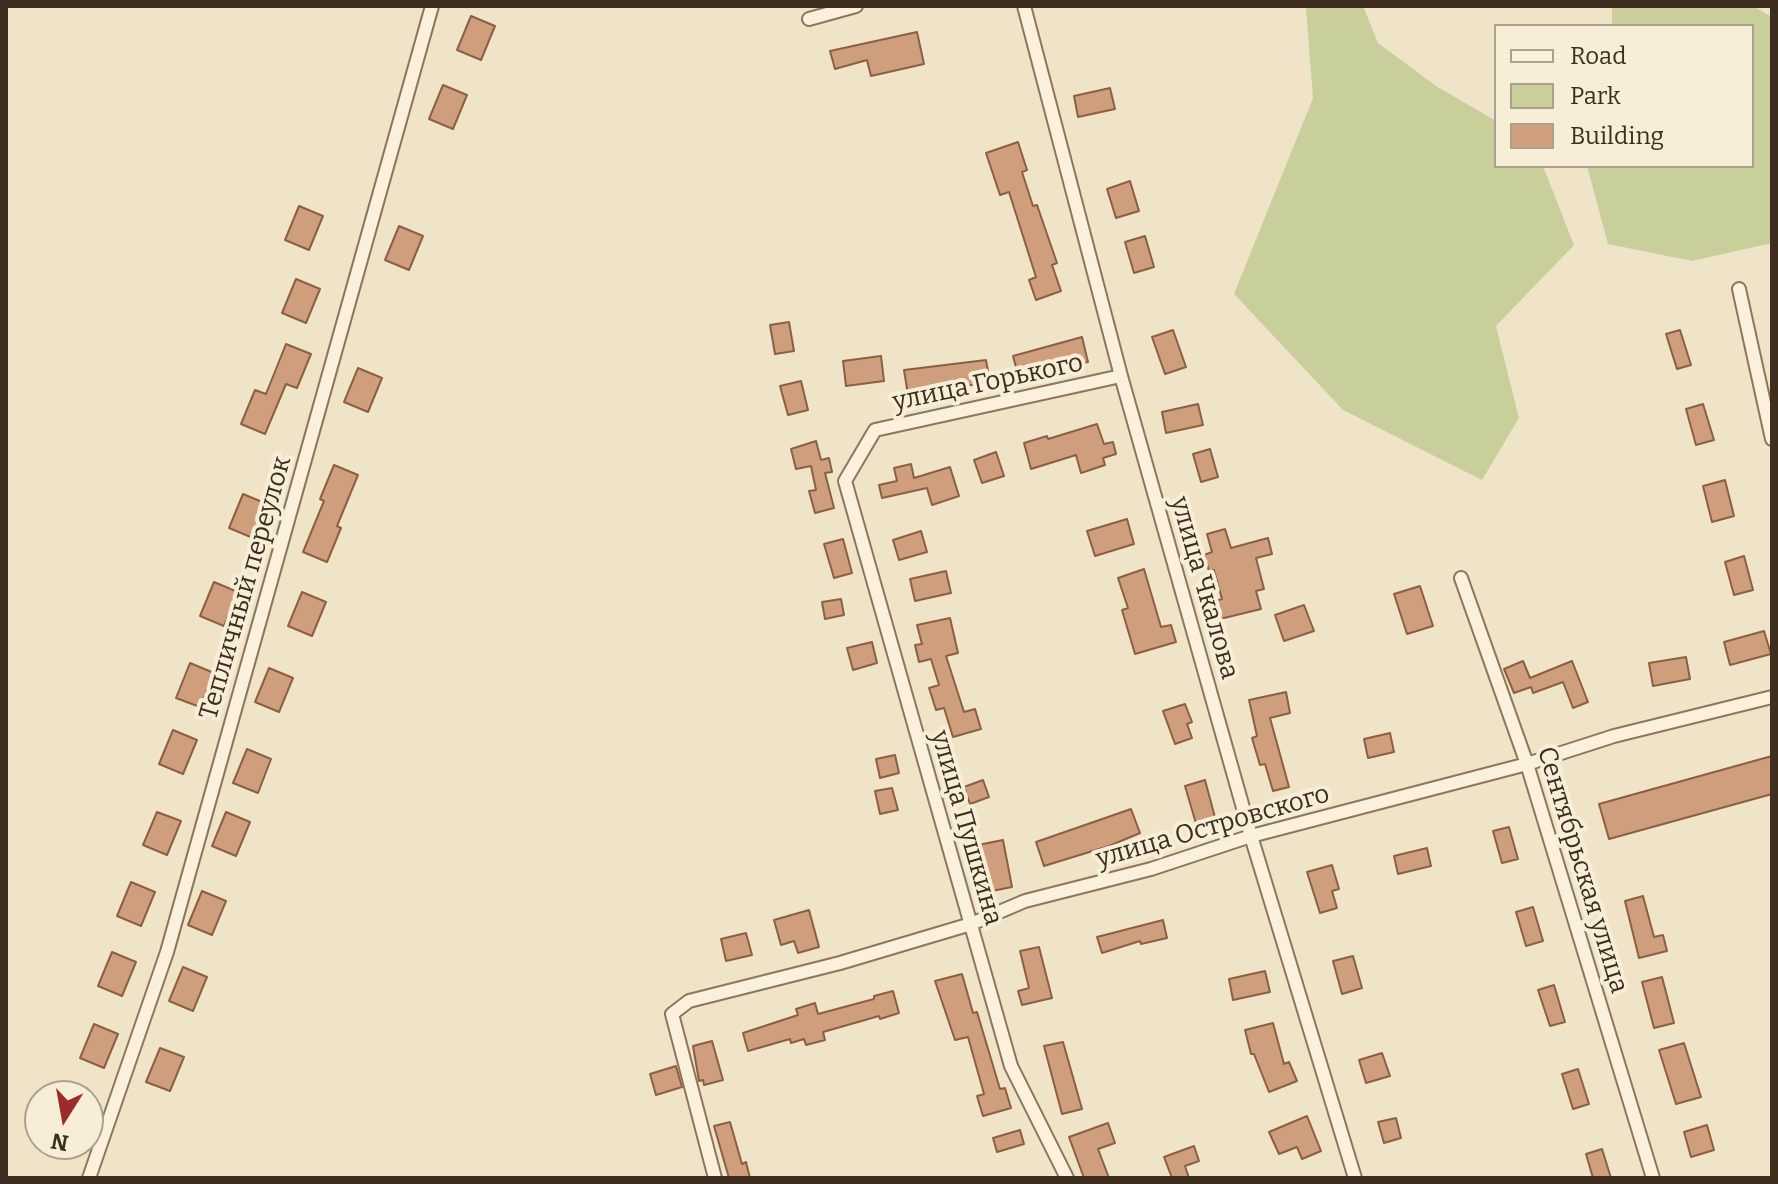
<!DOCTYPE html>
<html>
<head>
<meta charset="utf-8">
<style>
  body { margin:0 }
  #map { position:relative; width:1778px; height:1184px; overflow:hidden; background:#f0e4c8; font-family:Bitter,serif }
  canvas { display:block }
  .frame { position:absolute; inset:0; border:8px solid #3d2e20; pointer-events:none }
  .legend { position:absolute; left:1494px; top:24px; width:260px; height:144px; box-sizing:border-box; background:#f7eed8; border:2px solid #ada18e; margin:0; padding:10px 14px; list-style:none; font-size:24px; color:#3d2e20 }
  .legend li { display:flex; align-items:center; gap:16px; height:40px }
  .legend b { width:40px; border:2px solid #ada18e }
  .north { position:absolute; left:24px; top:1080px; width:80px; height:80px; box-sizing:border-box; background:#f7eed8; border:2px solid #ada18e; border-radius:50%; rotate:191deg; font-size:22px; font-weight:700; line-height:32px; text-align:center; color:#3d2e20 }
  .north::after { content:''; display:block; margin:auto; width:28px; height:36px; background:#9e2a2b; clip-path:polygon(50% 0,100% 100%,50% 72%,0 100%) }
</style>
</head>
<body>
<div id="map">
<canvas width="1778" height="1184"></canvas>
<div class="frame"></div>
<ul class="legend">
<li><b style="height:10px;background:#faf1dc"></b>Road</li>
<li><b style="height:22px;background:#c9cf9b"></b>Park</li>
<li><b style="height:22px;background:#cf9f7d"></b>Building</li>
</ul>
<div class="north">N</div>
</div>
<script>
const context = document.querySelector('canvas').getContext('2d');
context.lineJoin = 'round';
function paint(path, color) {
  context.fillStyle = color;
  context.fill(path, 'evenodd');
}
function shape(rows) {
  const path = new Path2D();
  for (const r of rows) {
    path.moveTo(r[0], r[1]);
    for (let i = 2; i < r.length; i += 2) path.lineTo(r[i], r[i + 1]);
  }
  return path;
}
function stroke(path, color, width, dash) {
  context.strokeStyle = color;
  context.lineWidth = width;
  context.lineCap = dash ? 'butt' : 'round';
  context.setLineDash(dash || []);
  context.stroke(path);
}
function write(font, color, halo, rows, align = 'center') {
  context.font = font + ' Bitter,serif';
  context.lineWidth = 8;
  context.setLineDash([]);
  context.textBaseline = 'middle';
  context.strokeStyle = halo;
  context.fillStyle = color;
  for (const [text, x, y, turn = 0] of rows) {
    context.save();
    context.translate(x, y);
    context.rotate((+turn || 0) * Math.PI / 180);
    context.textAlign = isNaN(turn) ? turn : align;
    if (halo) context.strokeText(text, 0, 0);
    context.fillText(text, 0, 0);
    context.restore();
  }
}
paint(shape([
  [1318,6,1363,6,1378,43,1436,86,1496,121,1496,166,1543,166,1574,245,1496,326,1519,418,1482,480,1343,410,1234,294,1313,98,1306,8],
  [1612,6,1753,6,1772,17,1772,243,1692,261,1608,244,1587,166,1752,166,1752,26,1612,26]
]), '#c9cf9b');
const building = shape([
  [471,16,495,26,481,60,457,50,471,16],
  [917,32,924,64,871,76,867,60,835,69,830,51,917,32],
  [443,85,467,95,453,129,429,119,443,85],
  [1110,88,1115,109,1078,117,1074,96,1110,88],
  [1018,142,1027,170,1022,172,1033,206,1037,205,1057,263,1052,265,1061,291,1036,300,1029,280,1036,277,1009,192,1000,195,986,153,1018,142],
  [1130,181,1139,211,1116,218,1107,189,1130,181],
  [299,206,323,216,309,250,285,240,299,206],
  [399,226,423,236,409,270,385,260,399,226],
  [1145,236,1154,267,1134,273,1125,242,1145,236],
  [296,279,320,289,306,323,282,313,296,279],
  [789,322,794,351,775,354,770,325,789,322],
  [1173,330,1186,367,1165,374,1152,337,1173,330],
  [1680,330,1691,365,1677,369,1666,334,1680,330],
  [1082,337,1088,362,1042,372,1043,376,1020,382,1013,356,1082,337],
  [286,344,311,354,297,388,286,384,265,434,241,424,255,390,266,394,286,344],
  [881,356,884,381,846,386,843,361,881,356],
  [986,360,990,382,908,395,904,370,986,360],
  [358,368,382,378,368,412,344,402,358,368],
  [801,381,808,410,788,415,780,386,801,381],
  [1198,404,1203,425,1166,433,1162,412,1198,404],
  [1703,404,1714,440,1696,445,1686,409,1703,404],
  [1097,424,1104,444,1113,442,1116,454,1103,458,1105,465,1081,473,1076,455,1031,469,1024,443,1047,436,1048,439,1097,424],
  [816,441,821,460,829,458,832,472,825,473,834,508,815,513,809,491,816,490,811,466,796,469,791,449,816,441],
  [1210,449,1218,477,1201,482,1193,454,1210,449],
  [996,452,1004,476,982,483,974,460,996,452],
  [911,464,914,478,950,467,959,496,932,505,927,488,882,498,879,485,897,481,894,468,911,464],
  [334,465,358,475,337,526,341,528,327,562,303,552,324,501,320,499,334,465],
  [1725,480,1734,516,1712,522,1703,486,1725,480],
  [243,494,267,504,253,538,229,528,243,494],
  [1127,519,1134,544,1095,556,1087,531,1127,519],
  [1225,529,1231,548,1268,538,1272,554,1256,558,1264,589,1256,591,1261,609,1220,619,1215,601,1222,599,1214,570,1209,571,1204,555,1212,552,1207,534,1225,529],
  [921,531,927,552,899,560,893,540,921,531],
  [843,539,852,573,834,578,824,544,843,539],
  [1744,556,1753,590,1734,595,1725,562,1744,556],
  [1144,569,1161,627,1171,625,1176,642,1135,654,1122,610,1128,608,1118,578,1144,569],
  [946,571,951,593,915,601,910,579,946,571],
  [214,582,238,592,224,626,200,616,214,582],
  [1420,586,1433,626,1407,634,1394,594,1420,586],
  [302,592,326,602,312,636,288,626,302,592],
  [841,599,844,615,825,619,822,602,841,599],
  [1304,605,1314,631,1284,641,1275,615,1304,605],
  [950,618,958,653,946,656,964,712,975,709,981,729,953,737,944,708,936,710,929,688,939,685,931,659,919,662,915,645,922,644,917,625,950,618],
  [1764,631,1771,654,1730,665,1724,642,1764,631],
  [872,642,877,663,853,670,847,648,872,642],
  [1686,657,1690,679,1653,686,1649,663,1686,657],
  [1523,661,1530,678,1572,661,1588,702,1573,708,1563,682,1533,693,1531,687,1514,693,1504,669,1523,661],
  [190,663,214,673,200,707,176,698,190,663],
  [269,668,293,678,279,712,255,702,269,668],
  [1286,692,1290,713,1270,718,1289,787,1273,791,1265,764,1260,765,1252,738,1257,736,1249,700,1286,692],
  [1185,704,1192,722,1187,724,1192,738,1175,744,1163,711,1185,704],
  [173,730,197,740,183,774,159,764,173,730],
  [1390,733,1394,752,1368,758,1364,739,1390,733],
  [247,749,271,759,258,793,233,783,247,749],
  [895,755,899,773,880,778,876,759,895,755],
  [1772,756,1772,794,1609,839,1599,804,1772,756],
  [983,780,989,797,970,804,964,787,983,780],
  [1205,780,1216,821,1197,827,1185,786,1205,780],
  [892,788,898,810,880,814,875,791,892,788],
  [1131,809,1140,833,1109,846,1044,866,1036,842,1131,809],
  [157,812,181,821,167,855,143,845,157,812],
  [226,812,250,822,236,856,212,846,226,812],
  [1509,827,1518,859,1502,863,1493,831,1509,827],
  [1003,840,1012,887,987,892,978,845,1003,840],
  [1427,848,1431,866,1398,874,1394,856,1427,848],
  [1332,865,1339,889,1332,891,1337,908,1320,913,1307,872,1332,865],
  [131,882,155,892,141,926,117,916,131,882],
  [202,891,226,901,212,935,188,925,202,891],
  [1643,896,1654,937,1663,935,1667,951,1639,958,1625,901,1643,896],
  [1533,907,1543,941,1526,946,1516,912,1533,907],
  [809,910,819,947,798,953,794,941,781,945,774,920,809,910],
  [1163,920,1167,938,1141,944,1140,941,1102,953,1097,937,1163,920],
  [746,933,752,955,726,961,721,939,746,933],
  [1039,947,1052,998,1022,1005,1018,991,1029,988,1020,951,1039,947],
  [112,952,136,962,122,996,98,986,112,952],
  [1353,956,1362,988,1342,994,1333,961,1353,956],
  [183,967,207,977,193,1011,169,1001,183,967],
  [1265,971,1270,992,1233,1000,1229,979,1265,971],
  [962,974,973,1013,977,1012,1000,1089,1005,1088,1011,1108,983,1116,977,1096,984,1094,968,1037,955,1040,935,981,962,974],
  [1662,977,1674,1023,1654,1028,1642,982,1662,977],
  [1554,985,1565,1022,1550,1026,1538,990,1554,985],
  [893,991,899,1013,880,1019,879,1016,823,1032,825,1040,806,1045,804,1039,791,1043,790,1039,748,1051,743,1033,798,1015,796,1009,815,1003,818,1014,874,999,874,996,893,991],
  [1273,1023,1284,1064,1289,1062,1297,1081,1269,1092,1254,1054,1251,1054,1245,1030,1273,1023],
  [94,1024,118,1034,104,1068,80,1058,94,1024],
  [712,1041,723,1080,704,1085,703,1080,699,1081,693,1046,712,1041],
  [1063,1042,1082,1109,1062,1114,1044,1046,1063,1042],
  [1684,1043,1701,1097,1676,1104,1659,1050,1684,1043],
  [160,1048,184,1057,170,1091,146,1082,160,1048],
  [1382,1053,1390,1076,1366,1083,1359,1060,1382,1053],
  [676,1066,682,1087,656,1095,650,1074,676,1066],
  [1578,1069,1589,1104,1573,1109,1562,1074,1578,1069],
  [1307,1116,1321,1151,1302,1159,1297,1147,1279,1154,1269,1132,1307,1116],
  [1396,1118,1401,1138,1384,1143,1378,1122,1396,1118],
  [730,1122,742,1164,746,1162,750,1178,729,1178,714,1126,730,1122],
  [1108,1123,1115,1143,1098,1149,1109,1178,1084,1178,1069,1137,1108,1123],
  [1707,1125,1714,1150,1691,1157,1684,1132,1707,1125],
  [1020,1130,1024,1144,997,1152,993,1138,1020,1130],
  [1194,1146,1199,1161,1185,1166,1189,1178,1172,1178,1164,1157,1194,1146],
  [1602,1149,1611,1178,1593,1178,1586,1154,1602,1149]
]);
paint(building, '#cf9f7d');
stroke(building, '#8d5f41', 2);
const minor = shape([
  [1024,6,1121,376,1251,836,1355,1178],
  [809,19,856,6],
  [1739,289,1772,439],
  [1461,578,1527,764,1653,1178],
  [89,1178,167,952,432,6],
  [715,1178,672,1014,689,1001,840,963,971,924,1025,901,1151,869,1251,836,1527,764,1614,736,1772,697],
  [1067,1178,1011,1066,845,481,875,430,1121,376]
]);
stroke(minor, '#8d765c', 16);
stroke(minor, '#faf1dc', 12);
write('26px', '#3d2e20', '#f7eed8', [
  ["улица Горького",988,383,-12],
  ["Тепличный переулок",246,588,-74],
  ["улица Чкалова",1204,588,74],
  ["улица Островского",1213,827,-16],
  ["улица Пушкина",966,828,74],
  ["Сентябрьская улица",1582,870,73]
]);
</script>
</body>
</html>
